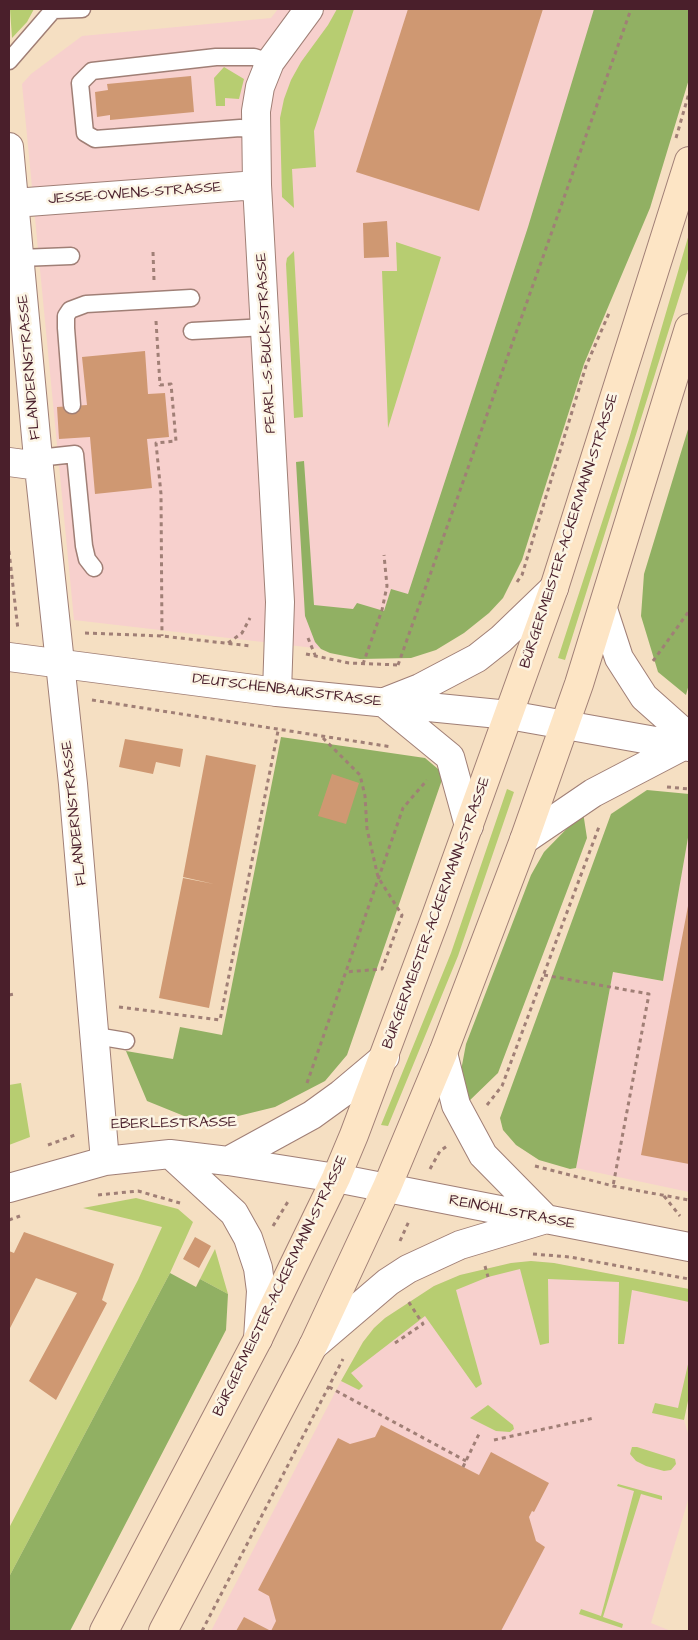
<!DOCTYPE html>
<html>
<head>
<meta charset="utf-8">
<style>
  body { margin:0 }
  #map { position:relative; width:698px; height:1640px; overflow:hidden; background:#f5dfc2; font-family:"Architects Daughter",sans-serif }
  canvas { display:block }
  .frame { position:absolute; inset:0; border:10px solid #4a1f2b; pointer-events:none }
</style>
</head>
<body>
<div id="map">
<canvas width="698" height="1640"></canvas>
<div class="frame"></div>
</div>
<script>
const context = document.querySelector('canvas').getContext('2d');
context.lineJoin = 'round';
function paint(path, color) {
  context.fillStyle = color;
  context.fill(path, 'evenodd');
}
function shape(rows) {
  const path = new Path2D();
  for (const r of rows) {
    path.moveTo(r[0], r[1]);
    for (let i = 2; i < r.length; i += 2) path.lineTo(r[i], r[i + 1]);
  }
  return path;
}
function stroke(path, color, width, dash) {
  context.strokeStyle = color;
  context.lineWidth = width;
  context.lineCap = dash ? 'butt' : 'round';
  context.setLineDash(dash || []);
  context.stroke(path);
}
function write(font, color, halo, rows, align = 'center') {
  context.font = font + ' "Architects Daughter",sans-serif';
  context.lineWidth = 5;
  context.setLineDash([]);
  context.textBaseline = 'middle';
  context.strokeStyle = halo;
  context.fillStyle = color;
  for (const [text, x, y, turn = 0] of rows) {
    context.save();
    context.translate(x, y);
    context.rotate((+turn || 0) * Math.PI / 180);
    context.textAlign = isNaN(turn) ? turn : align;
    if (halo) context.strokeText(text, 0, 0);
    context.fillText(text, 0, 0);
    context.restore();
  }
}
paint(shape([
  [278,9,600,9,400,658,74,620,22,84,31,74,82,36,271,18],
  [689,832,689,1192,576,1168,613,972,663,981],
  [531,1261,554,1263,689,1289,689,1396,684,1420,689,1437,689,1497,651,1623,671,1631,211,1631,341,1381,363,1342,374,1328,385,1318,434,1286,460,1275,511,1263]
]), '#f7d0cd');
paint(shape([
  [10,9,34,9,27,22,12,38],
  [337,9,354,9,314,131,316,167,292,169,294,208,282,197,280,118,284,99,291,80,301,62,328,25],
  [224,67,244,79,239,99,225,98,225,106,216,106,214,78],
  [689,234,689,266,565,660,558,658,629,439],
  [396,242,441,257,388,428,382,271,397,271],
  [294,251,303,417,294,418,286,264,287,258],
  [507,789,514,792,458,956,388,1126,381,1125,451,953],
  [21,1083,30,1137,9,1145,9,1085],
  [136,1198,178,1209,193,1222,170,1273,9,1577,9,1528,138,1280,162,1227,83,1208],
  [215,1249,228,1294,200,1279],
  [531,1261,554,1263,689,1289,689,1302,632,1290,624,1344,618,1344,619,1282,548,1279,549,1343,540,1345,520,1269,488,1277,456,1290,482,1384,476,1388,425,1316,351,1373,363,1386,359,1390,341,1381,363,1342,374,1328,385,1318,434,1286,460,1275,511,1263],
  [689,1360,689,1396,684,1420,652,1413,655,1403,678,1408],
  [488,1405,513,1425,514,1429,510,1432,496,1431,470,1418],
  [632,1447,637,1447,675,1459,676,1464,671,1470,664,1471,646,1466,636,1461,630,1454],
  [618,1484,662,1496,662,1500,641,1494,603,1617,623,1624,622,1628,579,1614,581,1609,601,1616,634,1491,617,1486]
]), '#b7cd71');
paint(shape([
  [594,9,689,9,689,79,650,208,584,364,522,560,503,598,489,613,464,633,436,650,411,658,360,659,330,653,321,649,315,642,305,616,296,462,304,461,314,605,353,609,357,603,384,611,391,589,408,594,528,227],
  [689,426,689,684,686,695,658,672,641,616,644,574],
  [281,737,425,758,444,774,347,1055,325,1081,275,1107,226,1119,189,1118,147,1101,126,1051,173,1059,180,1027,222,1035],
  [647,790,689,794,689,832,663,981,613,972,576,1168,570,1169,539,1160,516,1145,503,1130,500,1118,611,814],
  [583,812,587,838,498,1073,467,1103,460,1076,466,1044,531,875,544,852],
  [170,1273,196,1287,200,1279,228,1294,226,1330,70,1631,9,1631,9,1577]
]), '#91b063');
paint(shape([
  [408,9,543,9,479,211,356,172],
  [191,76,194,112,110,120,110,115,97,117,95,92,108,90,107,84],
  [387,221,389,257,364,258,363,223],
  [145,351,148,394,165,393,169,437,147,439,152,488,95,494,90,437,59,439,57,407,87,405,82,357],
  [125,739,183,749,180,767,156,762,153,774,119,767],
  [206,755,256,765,209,1008,159,998,183,878,214,884,183,877],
  [332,774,359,783,346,824,318,816],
  [688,906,689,906,689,1164,641,1155],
  [24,1232,114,1264,102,1300,107,1303,56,1400,29,1381,77,1293,36,1278,9,1330,9,1251,14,1253],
  [195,1237,211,1246,199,1268,183,1259],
  [381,1425,479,1475,491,1452,549,1483,534,1512,532,1511,529,1517,536,1541,545,1547,501,1631,236,1631,244,1617,271,1631,276,1621,269,1596,258,1590,338,1438,350,1444,361,1441,375,1437]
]), '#cf9872');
const service = shape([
  [54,10,82,9],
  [9,61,54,9],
  [257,130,240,128,95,139,85,133,80,83,92,71,216,57,254,57,270,62],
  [20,258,71,256],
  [192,331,266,327],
  [72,405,66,328,66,316,70,310,86,304,191,298],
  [38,458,75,454,84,546,87,559,94,568],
  [96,1036,126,1041]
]);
const minor = shape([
  [9,147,38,458,73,784,105,1161],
  [14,203,257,185],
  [9,462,39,466],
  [277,692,280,602,257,185,256,111,260,87,270,62,309,9],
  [170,1154,234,1213,248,1238,258,1268,261,1291,258,1339],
  [228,1161,312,1115,341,1094,385,1057],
  [9,1188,105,1161,170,1154,228,1161,336,1178]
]);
const tertiary = shape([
  [603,609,619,658,644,697,689,737],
  [9,657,277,692,509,715,689,747],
  [387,701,420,688,477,658,501,639,554,588],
  [383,702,450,757,469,826],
  [524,840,593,793,683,746],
  [443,1053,456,1105,483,1155,546,1219],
  [336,1178,689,1247],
  [313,1346,388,1282,408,1269,460,1245,543,1220]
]);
const secondary = shape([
  [104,1631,258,1339,336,1178,354,1135,435,919,554,588,689,161],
  [163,1631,313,1346,387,1187,443,1053,524,840,579,684,689,328]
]);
stroke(service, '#a07f76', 19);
stroke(minor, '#a07f76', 30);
stroke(tertiary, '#a07f76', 30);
stroke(secondary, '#a07f76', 30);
stroke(shape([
  [676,138,689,93],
  [153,252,154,280],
  [156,321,160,385,171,384,176,441,156,443,161,494,162,636],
  [9,551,18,630],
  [517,582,522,575,586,366,610,311],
  [85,633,162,636,251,646],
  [308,638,315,655],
  [228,643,242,633,250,618],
  [306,654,349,663,399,665],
  [653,661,689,611],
  [363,664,382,610,387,586,384,555],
  [398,665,631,9],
  [92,700,392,747],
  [323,738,360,775,365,796,367,829,378,877,402,915,382,969,345,972],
  [667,787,689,789],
  [544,975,649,994,613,1186],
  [9,995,15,994],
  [119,1007,220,1020,278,731],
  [307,1083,403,808,427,780],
  [487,1105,502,1086,600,824],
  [130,1124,163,1124],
  [180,1125,236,1124],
  [48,1145,75,1135],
  [535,1166,613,1186,689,1200],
  [430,1169,440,1151,447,1146],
  [98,1195,138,1191,180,1203],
  [664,1196,680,1216],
  [9,1220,20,1216],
  [273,1226,289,1200],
  [400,1241,409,1221],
  [533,1254,570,1257,689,1279],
  [485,1266,488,1277],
  [395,1343,423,1324,408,1301],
  [329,1387,466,1461],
  [494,1440,594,1418],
  [463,1467,479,1434],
  [202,1631,343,1359]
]), '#a07f76', 3, [4, 4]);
stroke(service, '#fff', 16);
stroke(minor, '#fff', 28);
stroke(tertiary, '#fff', 28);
stroke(secondary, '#fde5c5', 28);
write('15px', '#4a1f2b', '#fcf5e5', [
  ["JESSE-OWENS-STRASSE",135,194,-4],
  ["PEARL-S.-BUCK-STRASSE",267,343,-93],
  ["FLANDERNSTRASSE",30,367,-95],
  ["BÜRGERMEISTER-ACKERMANN-STRASSE",570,531,-72],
  ["DEUTSCHENBAURSTRASSE",287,691,7],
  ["FLANDERNSTRASSE",75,813,-96],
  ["BÜRGERMEISTER-ACKERMANN-STRASSE",437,913,-70],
  ["EBERLESTRASSE",174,1124,-1],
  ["REINÖHLSTRASSE",512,1213,11],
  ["BÜRGERMEISTER-ACKERMANN-STRASSE",281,1286,-64]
]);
</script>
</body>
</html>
